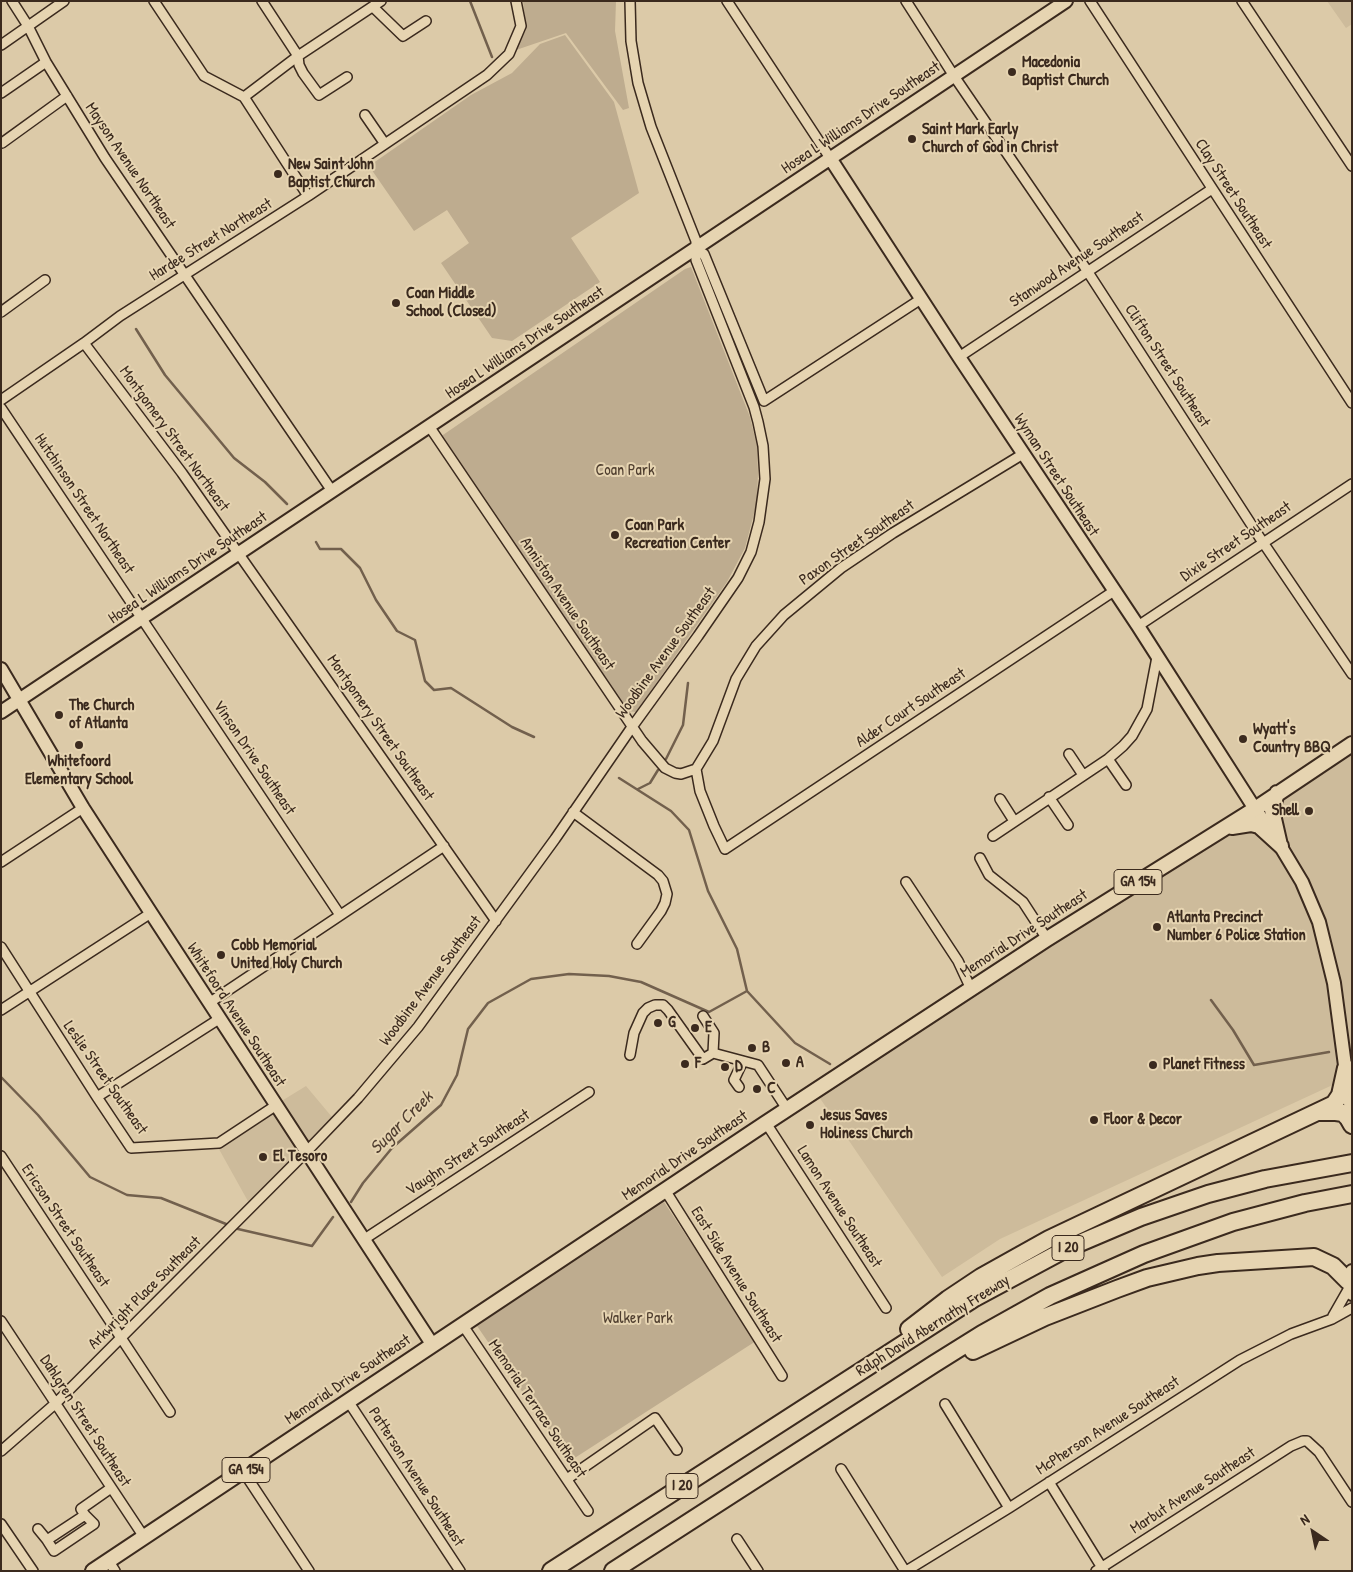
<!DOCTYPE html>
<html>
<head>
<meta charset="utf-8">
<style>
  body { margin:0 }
  #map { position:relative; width:1353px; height:1572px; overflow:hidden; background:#dccaa8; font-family:"Patrick Hand",sans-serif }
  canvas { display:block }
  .frame { position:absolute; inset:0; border:2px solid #3b2a1e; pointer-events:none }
  .north { position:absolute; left:1288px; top:1507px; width:50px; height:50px; -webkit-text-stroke:4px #e6d4b1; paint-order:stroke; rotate:326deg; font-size:14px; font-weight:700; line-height:20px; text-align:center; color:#3b2a1e }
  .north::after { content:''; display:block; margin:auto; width:18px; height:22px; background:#3b2a1e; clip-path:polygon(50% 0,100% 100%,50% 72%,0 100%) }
</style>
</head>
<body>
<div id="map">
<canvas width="1353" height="1572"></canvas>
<div class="frame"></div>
<div class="north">N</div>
</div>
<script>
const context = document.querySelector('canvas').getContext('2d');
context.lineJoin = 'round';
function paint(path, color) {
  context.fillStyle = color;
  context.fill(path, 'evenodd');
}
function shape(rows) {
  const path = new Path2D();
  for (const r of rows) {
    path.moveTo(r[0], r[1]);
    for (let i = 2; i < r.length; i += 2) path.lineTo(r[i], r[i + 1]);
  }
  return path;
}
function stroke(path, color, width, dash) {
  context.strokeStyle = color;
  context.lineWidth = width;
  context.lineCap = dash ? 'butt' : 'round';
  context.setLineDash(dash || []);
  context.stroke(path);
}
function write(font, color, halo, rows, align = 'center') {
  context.font = font + ' "Patrick Hand",sans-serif';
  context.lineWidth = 4;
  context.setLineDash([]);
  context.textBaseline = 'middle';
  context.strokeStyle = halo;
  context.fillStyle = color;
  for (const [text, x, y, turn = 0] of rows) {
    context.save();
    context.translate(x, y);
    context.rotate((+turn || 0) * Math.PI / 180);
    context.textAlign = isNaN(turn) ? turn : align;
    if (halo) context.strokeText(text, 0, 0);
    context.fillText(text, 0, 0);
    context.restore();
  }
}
paint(shape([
  [1327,1,1352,1,1352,24,1346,28],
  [1352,739,1352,1076,1000,1239,942,1277,815,1091],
  [306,1086,337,1123,249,1203,215,1142]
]), '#cdbb9b');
paint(shape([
  [523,1,616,1,615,31,629,108,623,110,566,33,516,50,526,30],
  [565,35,614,102,639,193,571,238,600,282,512,341,492,338,441,263,469,243,447,210,414,231,369,166,471,95,512,73,540,44],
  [691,267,750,417,757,446,758,473,757,502,745,548,727,582,636,712,627,711,440,437,685,269],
  [664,1202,756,1341,570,1461,477,1326]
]), '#beac8f');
stroke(shape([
  [470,1,492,57],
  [136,329,165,375,234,458,265,482,287,504],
  [316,542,320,549,341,549,360,568,376,600,397,631,415,640,425,681,434,690,451,688,512,727,534,737],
  [666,759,683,725,688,683],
  [619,778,671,811,689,830,708,891,737,949,747,991,795,1043,830,1064],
  [638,789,650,783,658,770],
  [1211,1000,1233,1030,1254,1065,1329,1052],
  [1,1077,38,1115,90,1177,127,1195,161,1198,226,1224],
  [351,1202,363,1183,392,1148,441,1105,457,1075,468,1029,488,1003,531,979,569,974,609,976,641,982,709,1012,747,991],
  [238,1229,312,1246,333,1217]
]), '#72604d', 2.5);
const street = shape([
  [12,1,28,26,46,62,105,158,332,491],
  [154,1,204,76,244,97,308,196],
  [262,1,298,56,299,65,303,73,319,95,347,77],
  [727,1,830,158],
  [906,1,954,76,1084,266,1260,538,1352,674],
  [1090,1,1352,403],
  [1242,1,1352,166],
  [373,7,403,36,426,21],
  [1,45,64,1],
  [1,93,46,62],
  [244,97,298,56,381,1],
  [365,115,385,144],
  [2,143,67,96],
  [695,249,704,254,764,401,921,299],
  [1,312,45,280],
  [84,343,182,473,496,921],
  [959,357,1212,189],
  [1,400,84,343,120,316,308,196,487,75,509,54,521,26,516,1],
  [1,408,340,915],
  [429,426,642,741,665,768,675,773,681,774,696,769],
  [1023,454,893,533,841,568,784,615,756,646,736,679,713,741,696,769,700,791,714,826,725,849,1114,591],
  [1138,626,1352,484],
  [1069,754,1083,775],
  [1108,759,1126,785],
  [1049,797,1068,825],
  [1000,799,1014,821],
  [573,812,658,875,663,881,667,894,665,903,661,911,637,944],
  [993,836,1108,759,1123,746,1132,736,1147,709,1157,657],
  [980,858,989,875,1023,902,1047,939],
  [1,862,83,808],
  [906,882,958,961,971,989],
  [1,947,97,1097,131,1148,219,1143,275,1106],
  [209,1003,444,846],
  [1,1010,151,913],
  [703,1016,714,1033,713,1053],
  [630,1055,634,1033,643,1013,648,1008,655,1005,663,1005,668,1010,703,1059,713,1053,758,1065,787,1109],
  [739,1087,734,1080,743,1061],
  [97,1097,219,1019],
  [766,1123,886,1308],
  [1,1156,170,1412],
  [665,1190,782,1376],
  [363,1240,589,1092],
  [1333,1316,1349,1288],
  [1,1321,144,1537],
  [462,1324,588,1511],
  [348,1401,460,1571],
  [945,1404,1009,1508],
  [1,1451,56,1403,311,1147,358,1098,418,1027,555,839,632,727,698,636,738,578,751,552,759,522,765,479,763,446,758,422,754,407,696,260,696,241,651,127,638,83,631,41,630,1],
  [841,1469,905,1571],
  [243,1471,309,1571],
  [567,1479,655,1418,677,1450],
  [1049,1482,1104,1571],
  [1,1524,33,1571],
  [38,1529,47,1540,85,1515,81,1509,111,1488],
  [737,1539,758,1571],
  [47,1540,54,1551,94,1524,85,1515],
  [108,1560,115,1571],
  [906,1571,1009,1508,1240,1360,1291,1334,1332,1319,1352,1308],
  [1096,1571,1291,1446,1303,1441,1307,1441,1319,1452,1352,1502]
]);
const secondary = shape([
  [830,158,959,357,1138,626,1255,809,1275,837,1302,882,1319,922,1334,983,1352,1118],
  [1,669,83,808,151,913,432,1344],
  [1,712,1066,1],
  [1352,1271,1348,1281,1352,1294]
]);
const primary = shape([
  [1277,793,1272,810,1280,845],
  [1232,827,1251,824,1259,826,1281,846],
  [93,1571,766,1123,1047,939,1255,809,1352,744]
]);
const highway = shape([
  [1320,1112,1336,1112,1343,1113,1348,1118,1352,1125],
  [909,1329,948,1299,981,1277,1049,1239,1334,1104,1340,1095,1346,1068],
  [973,1351,1045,1317,1117,1289,1147,1278,1198,1266,1218,1263,1314,1257,1333,1266,1348,1281],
  [551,1571,973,1299,1068,1248,1141,1217,1208,1194,1265,1179,1352,1163],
  [613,1571,934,1364,982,1334,1050,1296,1144,1254,1233,1222,1305,1203,1352,1194]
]);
stroke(street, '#3b2a1e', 12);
stroke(secondary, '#3b2a1e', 16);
stroke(primary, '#3b2a1e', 18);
stroke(highway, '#3b2a1e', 20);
stroke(street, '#e6d4b1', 9);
stroke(secondary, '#e6d4b1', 12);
stroke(primary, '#e6d4b1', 14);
stroke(highway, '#e6d4b1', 16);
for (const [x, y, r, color] of [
  [1012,72,5,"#3b2a1e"],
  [912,139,5,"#3b2a1e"],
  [278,174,5,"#3b2a1e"],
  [396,303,5,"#3b2a1e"],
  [615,535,5,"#3b2a1e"],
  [59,715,5,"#3b2a1e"],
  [1243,739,5,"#3b2a1e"],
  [79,745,5,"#3b2a1e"],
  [1309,811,5,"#3b2a1e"],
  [1157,927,5,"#3b2a1e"],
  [221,955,5,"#3b2a1e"],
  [658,1023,5,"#3b2a1e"],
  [695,1028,5,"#3b2a1e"],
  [752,1048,5,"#3b2a1e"],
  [786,1063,5,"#3b2a1e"],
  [685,1064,5,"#3b2a1e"],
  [1153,1065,5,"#3b2a1e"],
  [725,1067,5,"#3b2a1e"],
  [757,1089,5,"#3b2a1e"],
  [1094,1120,5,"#3b2a1e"],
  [810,1125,5,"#3b2a1e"],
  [263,1157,5,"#3b2a1e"]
]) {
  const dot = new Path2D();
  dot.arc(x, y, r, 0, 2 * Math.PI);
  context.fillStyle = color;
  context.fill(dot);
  stroke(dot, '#e6d4b1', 2);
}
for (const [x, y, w] of [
  [1138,882,48],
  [1068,1248,32],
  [246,1470,48],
  [682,1486,32]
]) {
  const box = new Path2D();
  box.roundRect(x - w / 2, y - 12.5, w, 25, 4);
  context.fillStyle = '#e6d4b1';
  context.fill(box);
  stroke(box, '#3b2a1e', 1);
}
write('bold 15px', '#3b2a1e', null, [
  ["GA 154",1138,882],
  ["I 20",1068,1248],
  ["GA 154",246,1470],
  ["I 20",682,1486]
]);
write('bold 16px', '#3b2a1e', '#e6d4b1', [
  ["Macedonia",1022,63],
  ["Baptist Church",1022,81],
  ["Saint Mark Early",922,130],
  ["Church of God in Christ",922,148],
  ["New Saint John",288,165],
  ["Baptist Church",288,183],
  ["Coan Middle",406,294],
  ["School (Closed)",406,312],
  ["Coan Park",625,526],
  ["Recreation Center",625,544],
  ["The Church",69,706],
  ["of Atlanta",69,724],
  ["Wyatt's",1253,730],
  ["Country BBQ",1253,748],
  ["Whitefoord",79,762,"center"],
  ["Elementary School",79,780,"center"],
  ["Shell",1299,811,"right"],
  ["Atlanta Precinct",1167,918],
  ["Number 6 Police Station",1167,936],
  ["Cobb Memorial",231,946],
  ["United Holy Church",231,964],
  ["G",668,1023],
  ["E",705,1028],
  ["B",762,1048],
  ["A",796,1063],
  ["F",695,1064],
  ["Planet Fitness",1163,1065],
  ["D",735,1067],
  ["C",767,1089],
  ["Jesus Saves",820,1116],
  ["Holiness Church",820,1134],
  ["Floor & Decor",1104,1120],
  ["El Tesoro",273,1157]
], 'left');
write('16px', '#3b2a1e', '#e6d4b1', [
  ["Hosea L Williams Drive Southeast",861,118,-34],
  ["Mayson Avenue Northeast",130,166,56],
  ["Clay Street Southeast",1233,194,57],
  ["Hardee Street Northeast",211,240,-32],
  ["Stanwood Avenue Southeast",1077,260,-34],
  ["Hosea L Williams Drive Southeast",525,343,-34],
  ["Clifton Street Southeast",1167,366,57],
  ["Montgomery Street Northeast",174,439,54],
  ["Wyman Street Southeast",1056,475,57],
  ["Hutchinson Street Northeast",84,504,56],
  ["Dixie Street Southeast",1236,542,-34],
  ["Paxon Street Southeast",857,543,-35],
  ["Hosea L Williams Drive Southeast",188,568,-34],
  ["Anniston Avenue Southeast",567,604,56],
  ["Woodbine Avenue Southeast",666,653,-54],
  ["Alder Court Southeast",911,708,-34],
  ["Montgomery Street Southeast",380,728,55],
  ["Vinson Drive Southeast",254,758,56],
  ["Memorial Drive Southeast",1024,934,-33],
  ["Woodbine Avenue Southeast",431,981,-53],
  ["Whitefoord Avenue Southeast",236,1015,57],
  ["Leslie Street Southeast",105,1078,55],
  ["Vaughn Street Southeast",468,1153,-33],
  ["Memorial Drive Southeast",685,1156,-34],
  ["Lamon Avenue Southeast",839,1207,57],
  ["Ericson Street Southeast",65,1226,56],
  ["East Side Avenue Southeast",736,1275,58],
  ["Arkwright Place Southeast",145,1293,-45],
  ["Ralph David Abernathy Freeway",933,1326,-32],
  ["Memorial Drive Southeast",348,1380,-34],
  ["Memorial Terrace Southeast",537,1409,56],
  ["Dahlgren Street Southeast",85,1421,57],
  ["McPherson Avenue Southeast",1108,1426,-33],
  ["Patterson Avenue Southeast",416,1477,57],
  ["Marbut Avenue Southeast",1193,1491,-33]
]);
write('16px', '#4f3e2f', '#e6d4b1', [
  ["Coan Park",625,471],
  ["Walker Park",638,1319]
]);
write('italic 18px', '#524032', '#e6d4b1', [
  ["Sugar Creek",402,1123,-45]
]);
</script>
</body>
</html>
